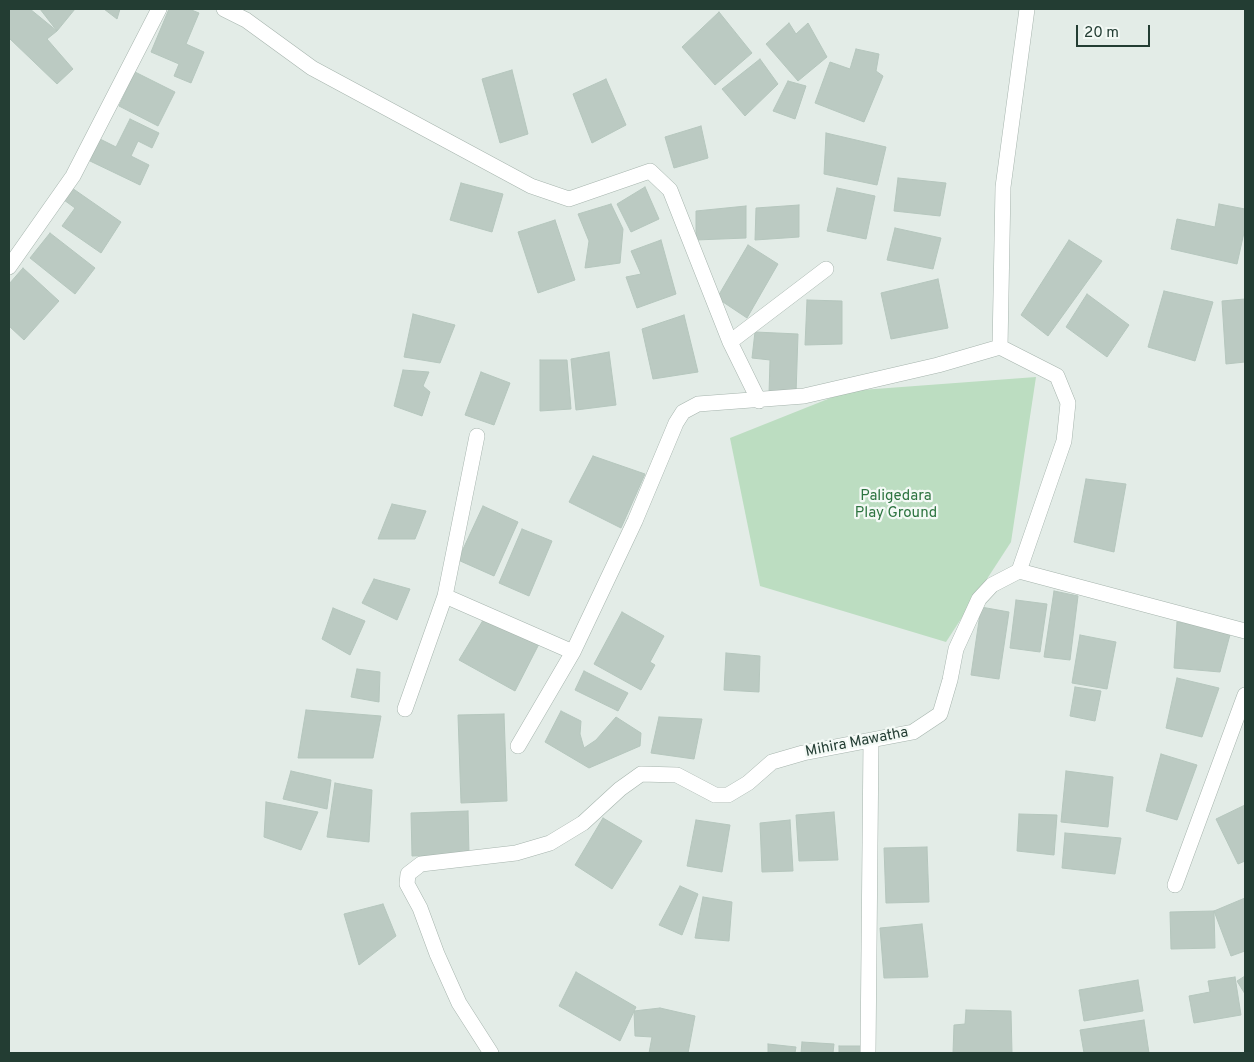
<!DOCTYPE html>
<html>
<head>
<meta charset="utf-8">
<style>
  body { margin:0 }
  #map { position:relative; width:1254px; height:1062px; overflow:hidden; background:#e3ece7; font-family:Overpass,sans-serif }
  canvas { display:block }
  .frame { position:absolute; inset:0; border:10px solid #233d33; pointer-events:none }
  .scale { position:absolute; left:1076px; top:25px; width:74px; height:22px; box-sizing:border-box; border:2px solid #233d33; border-top:0; padding-left:6px; font-size:15px; line-height:18px; white-space:nowrap; color:#233d33; -webkit-text-stroke:4px #f3f9f5; paint-order:stroke }
</style>
</head>
<body>
<div id="map">
<canvas width="1254" height="1062"></canvas>
<div class="frame"></div>
<div class="scale">20 m</div>
</div>
<script>
const context = document.querySelector('canvas').getContext('2d');
context.lineJoin = 'round';
function paint(path, color) {
  context.fillStyle = color;
  context.fill(path, 'evenodd');
}
function shape(rows) {
  const path = new Path2D();
  for (const r of rows) {
    path.moveTo(r[0], r[1]);
    for (let i = 2; i < r.length; i += 2) path.lineTo(r[i], r[i + 1]);
  }
  return path;
}
function stroke(path, color, width, dash) {
  context.strokeStyle = color;
  context.lineWidth = width;
  context.lineCap = dash ? 'butt' : 'round';
  context.setLineDash(dash || []);
  context.stroke(path);
}
function write(font, color, halo, rows, align = 'center') {
  context.font = font + ' Overpass,sans-serif';
  context.lineWidth = 4.5;
  context.setLineDash([]);
  context.textBaseline = 'middle';
  context.strokeStyle = halo;
  context.fillStyle = color;
  for (const [text, x, y, turn = 0] of rows) {
    context.save();
    context.translate(x, y);
    context.rotate((+turn || 0) * Math.PI / 180);
    context.textAlign = isNaN(turn) ? turn : align;
    if (halo) context.strokeText(text, 0, 0);
    context.fillText(text, 0, 0);
    context.restore();
  }
}
paint(shape([
  [1036,377,1011,542,946,642,760,586,730,438,848,391]
]), '#bcddc1');
const building = shape([
  [9,9,30,9,57,31,47,39,73,69,57,84,9,38,9,9],
  [40,9,75,9,57,31,40,9],
  [104,9,120,9,117,19,104,9],
  [169,9,189,9,199,13,186,44,204,52,191,83,174,76,179,64,151,52,169,9],
  [719,12,752,53,715,85,682,47,719,12],
  [789,23,796,34,808,23,827,57,798,81,766,44,789,23],
  [856,49,879,54,876,71,883,76,864,122,815,103,830,62,850,69,856,49],
  [760,59,778,84,745,116,722,89,760,59],
  [512,70,528,134,500,143,482,79,512,70],
  [135,72,175,92,158,126,119,106,135,72],
  [606,79,626,125,592,143,573,94,606,79],
  [788,81,806,86,795,119,773,111,788,81],
  [130,119,159,133,152,148,138,141,131,156,149,165,140,185,90,161,100,139,116,147,130,119],
  [701,126,708,158,674,168,665,137,701,126],
  [826,133,886,147,877,185,824,174,826,133],
  [898,178,946,183,940,216,894,211,898,178],
  [461,183,503,194,492,232,450,220,461,183],
  [645,187,659,219,631,232,617,204,645,187],
  [72,188,121,222,101,253,62,226,75,208,64,200,72,188],
  [837,188,875,196,866,239,827,231,837,188],
  [611,204,623,229,620,263,585,268,589,241,578,214,611,204],
  [1219,204,1245,209,1245,228,1237,264,1171,249,1177,219,1215,227,1219,204],
  [799,205,799,237,755,240,756,208,799,205],
  [746,206,746,238,696,240,696,211,746,206],
  [555,220,575,280,538,293,518,232,555,220],
  [895,228,941,238,933,269,887,260,895,228],
  [50,233,95,268,75,294,30,258,50,233],
  [661,240,676,294,637,308,626,277,641,274,631,251,661,240],
  [1069,240,1102,261,1048,336,1021,315,1069,240],
  [748,245,778,264,747,318,717,298,748,245],
  [23,268,59,301,24,340,9,326,9,284,23,268],
  [938,279,948,328,891,339,881,293,938,279],
  [1164,291,1213,302,1195,361,1148,347,1164,291],
  [1087,294,1129,325,1107,357,1066,327,1087,294],
  [1245,299,1245,362,1226,364,1222,301,1245,299],
  [807,300,842,301,842,344,805,345,807,300],
  [413,314,455,325,440,363,404,357,413,314],
  [684,315,698,372,653,379,642,329,684,315],
  [755,332,798,334,796,394,769,394,770,360,752,358,755,332],
  [609,352,616,405,576,410,571,359,609,352],
  [540,360,567,360,571,409,540,411,540,360],
  [403,370,429,372,423,386,430,392,422,416,394,406,403,370],
  [481,372,510,383,494,425,465,415,481,372],
  [593,456,645,474,621,528,569,502,593,456],
  [1086,479,1126,484,1114,552,1074,542,1086,479],
  [392,504,426,511,415,539,378,539,392,504],
  [483,506,518,522,494,576,458,560,483,506],
  [522,529,552,541,529,596,499,583,522,529],
  [374,579,410,589,397,620,362,603,374,579],
  [1054,591,1078,596,1070,660,1044,657,1054,591],
  [1016,600,1047,604,1040,652,1010,648,1016,600],
  [981,607,1009,612,999,679,971,675,981,607],
  [333,608,365,621,350,655,322,639,333,608],
  [622,612,664,636,650,662,655,665,641,690,594,664,622,612],
  [485,617,539,644,515,691,459,660,485,617],
  [1177,622,1231,631,1220,672,1174,668,1177,622],
  [1080,635,1116,642,1107,689,1072,683,1080,635],
  [726,653,760,656,759,692,724,690,726,653],
  [357,669,380,672,379,702,351,697,357,669],
  [584,671,628,693,618,711,575,690,584,671],
  [1177,678,1219,688,1202,737,1166,728,1177,678],
  [1075,687,1101,691,1095,721,1070,716,1075,687],
  [306,710,381,716,373,758,298,758,306,710],
  [561,711,581,721,580,734,584,748,596,740,616,717,641,733,640,746,589,768,545,742,561,711],
  [504,714,507,801,461,803,458,715,504,714],
  [659,717,702,719,694,759,651,753,659,717],
  [1161,754,1197,765,1177,820,1146,811,1161,754],
  [291,771,331,780,327,809,283,799,291,771],
  [1066,771,1113,777,1108,827,1061,822,1066,771],
  [335,783,372,790,369,842,327,837,335,783],
  [266,802,318,812,301,850,264,837,266,802],
  [1245,805,1245,861,1238,864,1216,819,1245,805],
  [468,811,469,854,412,856,411,813,468,811],
  [834,812,838,860,799,861,796,815,834,812],
  [1019,814,1057,815,1054,855,1017,851,1019,814],
  [603,818,642,841,612,889,575,865,603,818],
  [696,820,730,825,722,872,687,866,696,820],
  [790,820,793,871,762,872,760,823,790,820],
  [1065,833,1121,838,1115,874,1062,868,1065,833],
  [927,847,929,902,886,903,884,848,927,847],
  [680,886,698,894,682,935,659,925,680,886],
  [703,897,732,902,729,941,695,938,703,897],
  [1245,898,1245,951,1231,956,1214,911,1245,898],
  [383,904,396,936,359,965,344,914,383,904],
  [1214,911,1215,948,1171,949,1170,912,1214,911],
  [922,924,928,977,884,978,880,928,922,924],
  [576,972,636,1007,620,1041,559,1006,576,972],
  [1245,976,1245,994,1237,981,1245,976],
  [1235,977,1241,1015,1194,1023,1189,996,1210,992,1208,981,1235,977],
  [1138,980,1143,1011,1084,1021,1079,990,1138,980],
  [660,1008,695,1016,688,1053,649,1053,652,1037,635,1036,634,1011,660,1008],
  [966,1010,1011,1011,1012,1053,953,1053,954,1025,965,1024,966,1010],
  [1144,1020,1149,1053,1084,1053,1080,1030,1144,1020],
  [802,1042,834,1044,833,1053,801,1053,802,1042],
  [768,1044,796,1047,795,1053,768,1053,768,1044],
  [839,1046,863,1046,863,1053,839,1053,839,1046]
]);
paint(building, '#bbcac2');
stroke(building, '#b5c6bd', 1);
const minor = shape([
  [224,9,246,20,312,68,531,186,569,199,650,171,670,190,730,342,759,401],
  [9,267,73,176,159,9],
  [730,342,826,269],
  [1000,347,1003,187,1027,9],
  [477,436,445,596,573,652],
  [405,709,445,596],
  [518,746,573,652,635,521,676,423,683,412,698,404,804,396,938,365,1000,347,1057,376,1068,403,1064,441,1019,571],
  [1175,885,1245,695],
  [491,1053,459,1003,437,954,420,908,407,884,408,874,421,864,516,853,550,843,583,823,620,789,641,774,677,775,715,795,728,795,748,783,772,762,803,753,913,732,940,714,950,680,956,649,979,599,992,585,1019,571,1245,631],
  [868,1053,871,740]
]);
stroke(minor, '#a6b4ad', 16);
stroke(minor, '#fff', 15);
write('15px', '#2d7440', '#f3f9f5', [
  ["Paligedara",896,497],
  ["Play Ground",896,514]
]);
write('15px', '#233d33', '#f3f9f5', [
  ["Mihira Mawatha",857,743,-11]
]);
</script>
</body>
</html>
